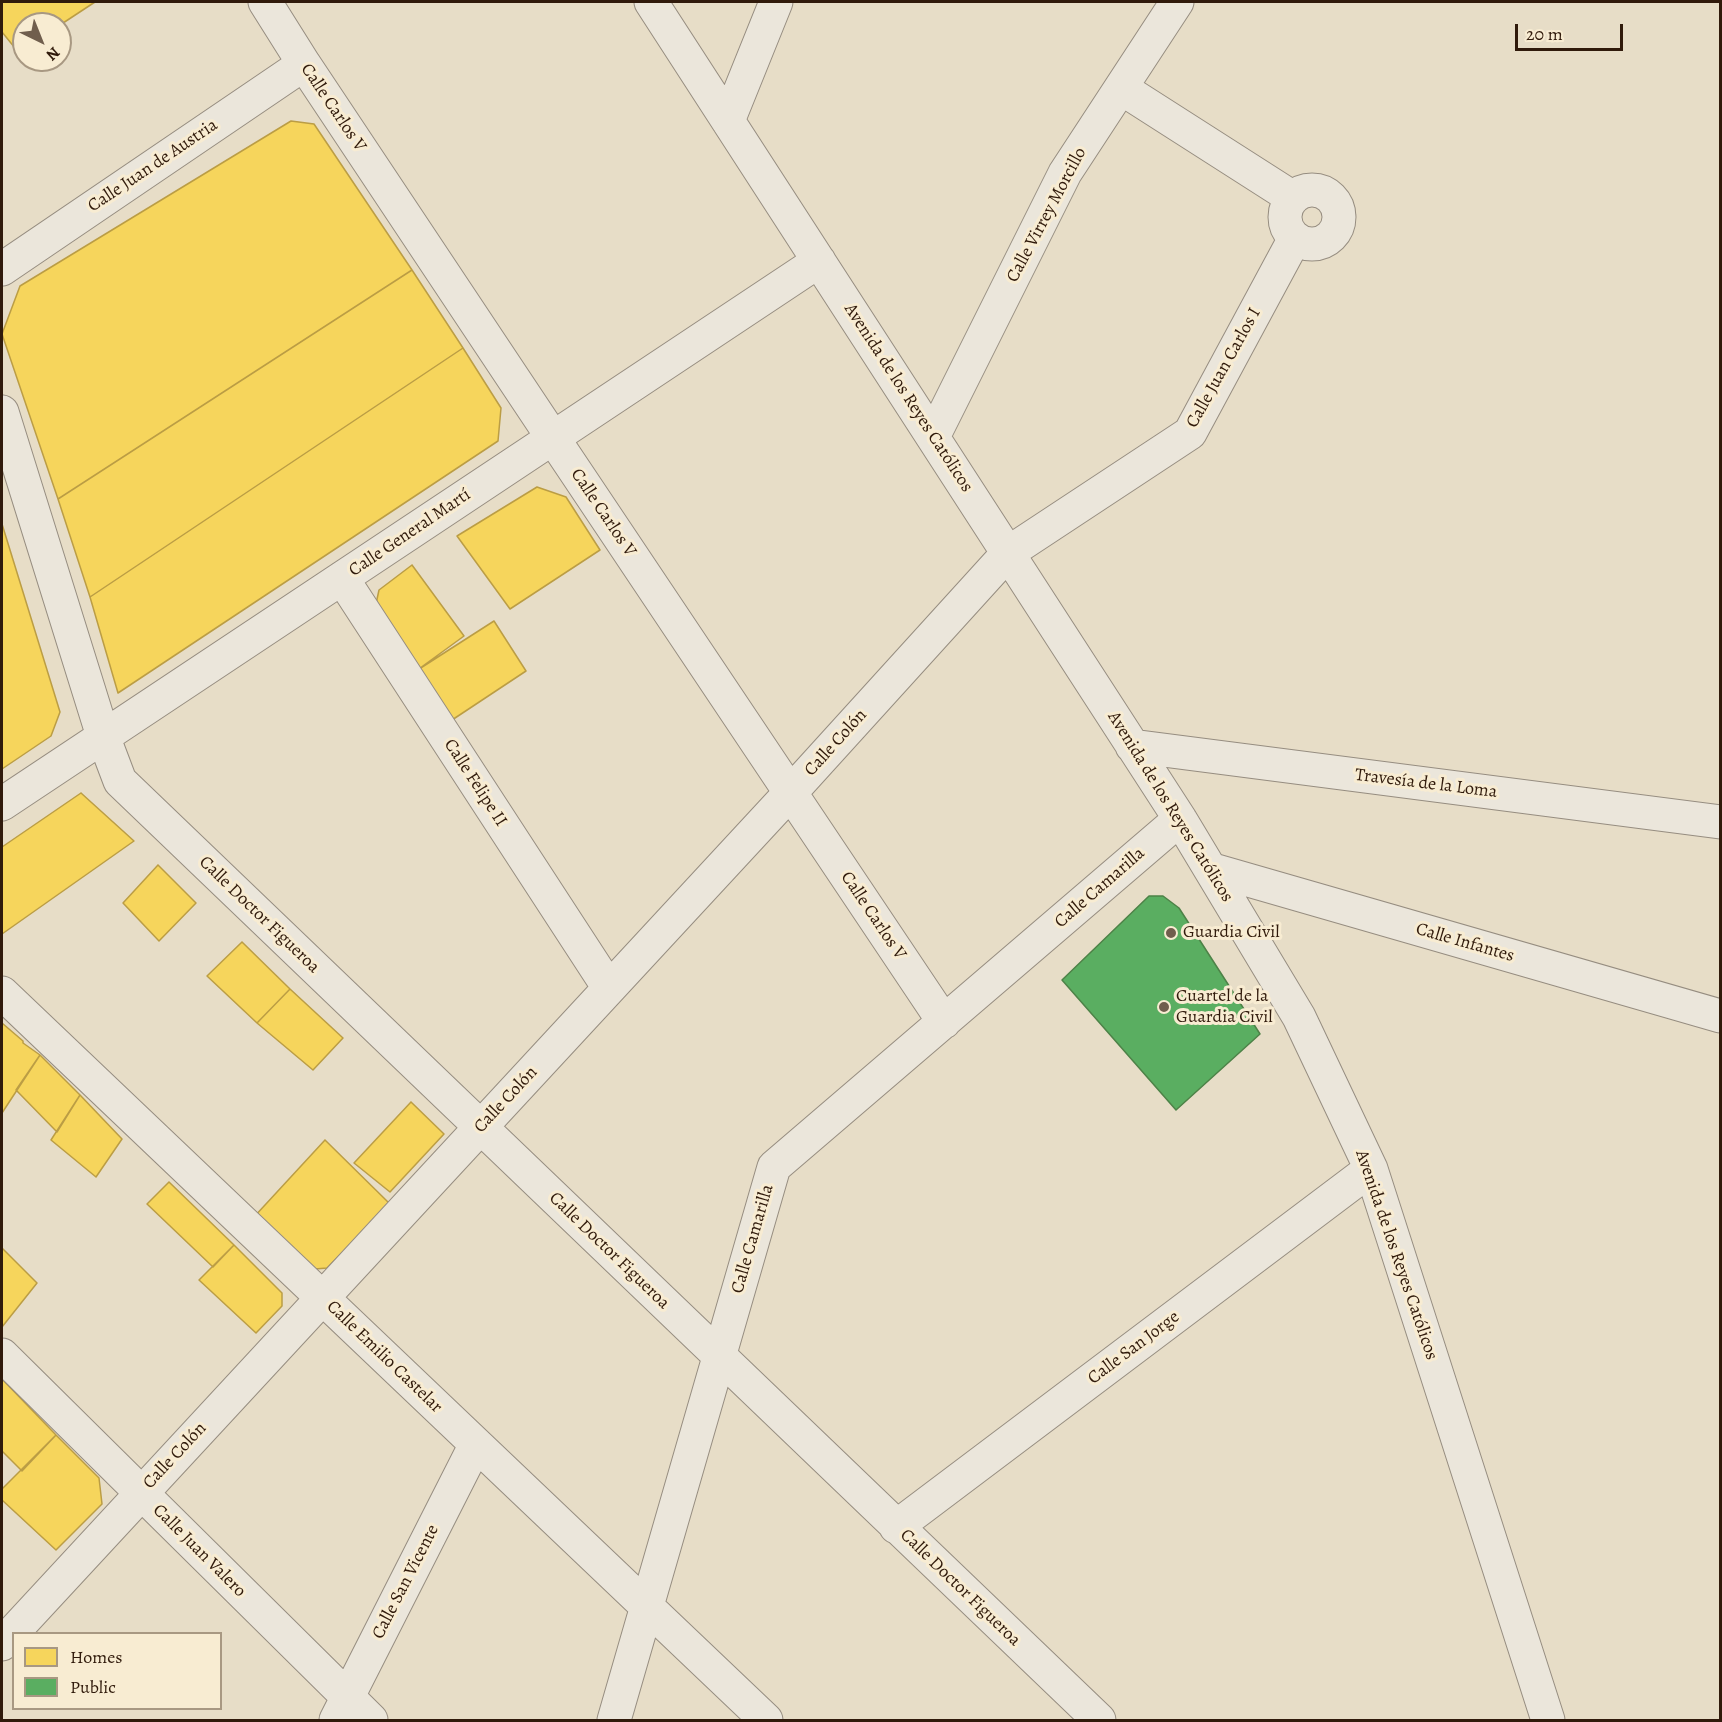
<!DOCTYPE html>
<html>
<head>
<meta charset="utf-8">
<style>
  body { margin:0 }
  #map { position:relative; width:1722px; height:1722px; overflow:hidden; background:#e7ddc7; font-family:Alegreya,serif }
  canvas { display:block }
  .frame { position:absolute; inset:0; border:3px solid #301a0b; pointer-events:none }
  .legend { position:absolute; left:12px; top:1632px; width:210px; height:78px; box-sizing:border-box; background:#f8ecd2; border:2px solid #a89882; margin:0; padding:8px 10px; list-style:none; font-size:18px; color:#301a0b }
  .legend li { display:flex; align-items:center; gap:12px; height:30px }
  .legend b { width:30px; border:2px solid #a89882 }
  .north { position:absolute; left:12px; top:12px; width:60px; height:60px; box-sizing:border-box; background:#f8ecd2; border:2px solid #a89882; border-radius:50%; rotate:137deg; font-size:16px; font-weight:700; line-height:24px; text-align:center; color:#301a0b }
  .north::after { content:''; display:block; margin:auto; width:21px; height:27px; background:#705e4d; clip-path:polygon(50% 0,100% 100%,50% 72%,0 100%) }
  .scale { position:absolute; left:1515px; top:24px; width:108px; height:27px; box-sizing:border-box; border:3px solid #301a0b; border-top:0; padding-left:8px; font-size:18px; line-height:21px; white-space:nowrap; color:#301a0b; -webkit-text-stroke:4px #f8ecd2; paint-order:stroke }
</style>
</head>
<body>
<div id="map">
<canvas width="1722" height="1722"></canvas>
<div class="frame"></div>
<ul class="legend">
<li><b style="height:16px;background:#f6d55c"></b>Homes</li>
<li><b style="height:16px;background:#5aae61"></b>Public</li>
</ul>
<div class="north">N</div>
<div class="scale">20 m</div>
</div>
<script>
const context = document.querySelector('canvas').getContext('2d');
context.lineJoin = 'round';
function paint(path, color) {
  context.fillStyle = color;
  context.fill(path, 'evenodd');
}
function shape(rows) {
  const path = new Path2D();
  for (const r of rows) {
    if (r.length === 3) {
      path.moveTo(r[0] + r[2], r[1]);
      path.arc(r[0], r[1], r[2], 0, 2 * Math.PI);
      continue;
    }
    path.moveTo(r[0], r[1]);
    for (let i = 2; i < r.length; i += 2) path.lineTo(r[i], r[i + 1]);
  }
  return path;
}
function stroke(path, color, width, dash) {
  context.strokeStyle = color;
  context.lineWidth = width;
  context.lineCap = dash ? 'butt' : 'round';
  context.setLineDash(dash || []);
  context.stroke(path);
}
function write(font, color, halo, rows, align = 'center') {
  context.font = font + ' Alegreya,serif';
  context.lineWidth = 6;
  context.setLineDash([]);
  context.textBaseline = 'middle';
  context.strokeStyle = halo;
  context.fillStyle = color;
  for (const [text, x, y, turn = 0] of rows) {
    context.save();
    context.translate(x, y);
    context.rotate((+turn || 0) * Math.PI / 180);
    context.textAlign = isNaN(turn) ? turn : align;
    if (halo) context.strokeText(text, 0, 0);
    context.fillText(text, 0, 0);
    context.restore();
  }
}
const homes = shape([
  [2,2,95,2,60,25,24,24,24,49,19,53,2,32,2,2],
  [291,121,314,124,412,270,58,499,2,334,20,286,291,121],
  [412,270,463,348,90,597,58,499,412,270],
  [463,348,501,408,498,441,118,693,90,597,463,348],
  [537,487,566,497,600,550,510,609,457,536,537,487],
  [2,524,60,712,51,736,2,769,2,524],
  [412,565,464,636,416,671,374,613,379,590,412,565],
  [494,621,526,671,452,720,416,671,494,621],
  [81,793,134,841,2,934,2,847,81,793],
  [158,865,196,903,159,941,123,903,158,865],
  [242,942,290,989,257,1023,207,976,242,942],
  [290,989,343,1038,313,1070,257,1023,290,989],
  [2,1023,23,1041,23,1043,40,1055,2,1113,2,1023],
  [40,1055,80,1095,57,1132,16,1090,40,1055],
  [80,1095,122,1139,96,1177,51,1140,80,1095],
  [411,1102,444,1134,390,1192,354,1163,411,1102],
  [325,1140,390,1204,327,1268,303,1270,253,1218,325,1140],
  [169,1182,234,1245,213,1267,147,1204,169,1182],
  [234,1245,282,1293,282,1306,256,1333,199,1280,234,1245],
  [2,1248,37,1283,2,1327,2,1248],
  [2,1379,56,1435,22,1471,2,1451,2,1379],
  [56,1435,99,1478,102,1504,56,1550,2,1500,2,1489,56,1435]
]);
paint(homes, '#f6d55c');
stroke(homes, '#bb9d44', 1.5);
const public = shape([
  [1149,896,1163,896,1179,908,1260,1034,1176,1110,1062,980,1149,896]
]);
paint(public, '#5aae61');
stroke(public, '#4d8247', 1.5);
const minor = shape([
  [265,2,304,64,553,438,944,1022],
  [651,2,1180,819,1299,1017,1371,1169,1548,1720],
  [1121,88,1293,198],
  [728,121,776,2],
  [1312,217,27],
  [2,269,304,64],
  [2,412,103,736,120,781,1099,1720],
  [933,437,1065,173,1177,2],
  [342,578,609,988],
  [1132,746,1720,822],
  [2,804,819,261],
  [1210,869,1720,1016],
  [2,993,766,1720],
  [2,1355,371,1720],
  [896,1527,1371,1169],
  [2,1644,791,792,1008,553,1190,433,1295,238],
  [336,1720,476,1444],
  [614,1720,774,1167,1180,819]
]);
stroke(minor, '#968d80', 35);
stroke(minor, '#ebe6db', 33);
for (const [x, y, r, color] of [
  [1171,933,6,"#705e4d"],
  [1164,1007,6,"#705e4d"]
]) {
  const dot = new Path2D();
  dot.arc(x, y, r, 0, 2 * Math.PI);
  context.fillStyle = color;
  context.fill(dot);
  stroke(dot, '#f8ecd2', 2);
}
write('18px', '#301a0b', '#f8ecd2', [
  ["Calle Carlos V",333,108,56],
  ["Calle Juan de Austria",153,166,-34],
  ["Calle Virrey Morcillo",1047,215,-62],
  ["Calle Juan Carlos I",1224,368,-61],
  ["Avenida de los Reyes Católicos",908,398,57],
  ["Calle Carlos V",603,513,56],
  ["Calle General Martí",410,533,-34],
  ["Calle Colón",836,743,-48],
  ["Calle Felipe II",475,783,57],
  ["Travesía de la Loma",1426,784,7],
  ["Avenida de los Reyes Católicos",1170,807,58],
  ["Calle Camarilla",1100,888,-41],
  ["Calle Doctor Figueroa",259,915,44],
  ["Calle Carlos V",873,916,56],
  ["Calle Infantes",1465,943,16],
  ["Calle Colón",506,1100,-47],
  ["Calle Camarilla",753,1239,-74],
  ["Calle Doctor Figueroa",609,1251,44],
  ["Avenida de los Reyes Católicos",1396,1255,71],
  ["Calle San Jorge",1134,1348,-37],
  ["Calle Emilio Castelar",384,1357,44],
  ["Calle Colón",175,1456,-47],
  ["Calle Juan Valero",199,1551,45],
  ["Calle San Vicente",406,1582,-63],
  ["Calle Doctor Figueroa",960,1588,44]
]);
write('18px', '#301a0b', '#f8ecd2', [
  ["Guardia Civil",1183,933],
  ["Cuartel de la",1176,997],
  ["Guardia Civil",1176,1018]
], 'left');
</script>
</body>
</html>
